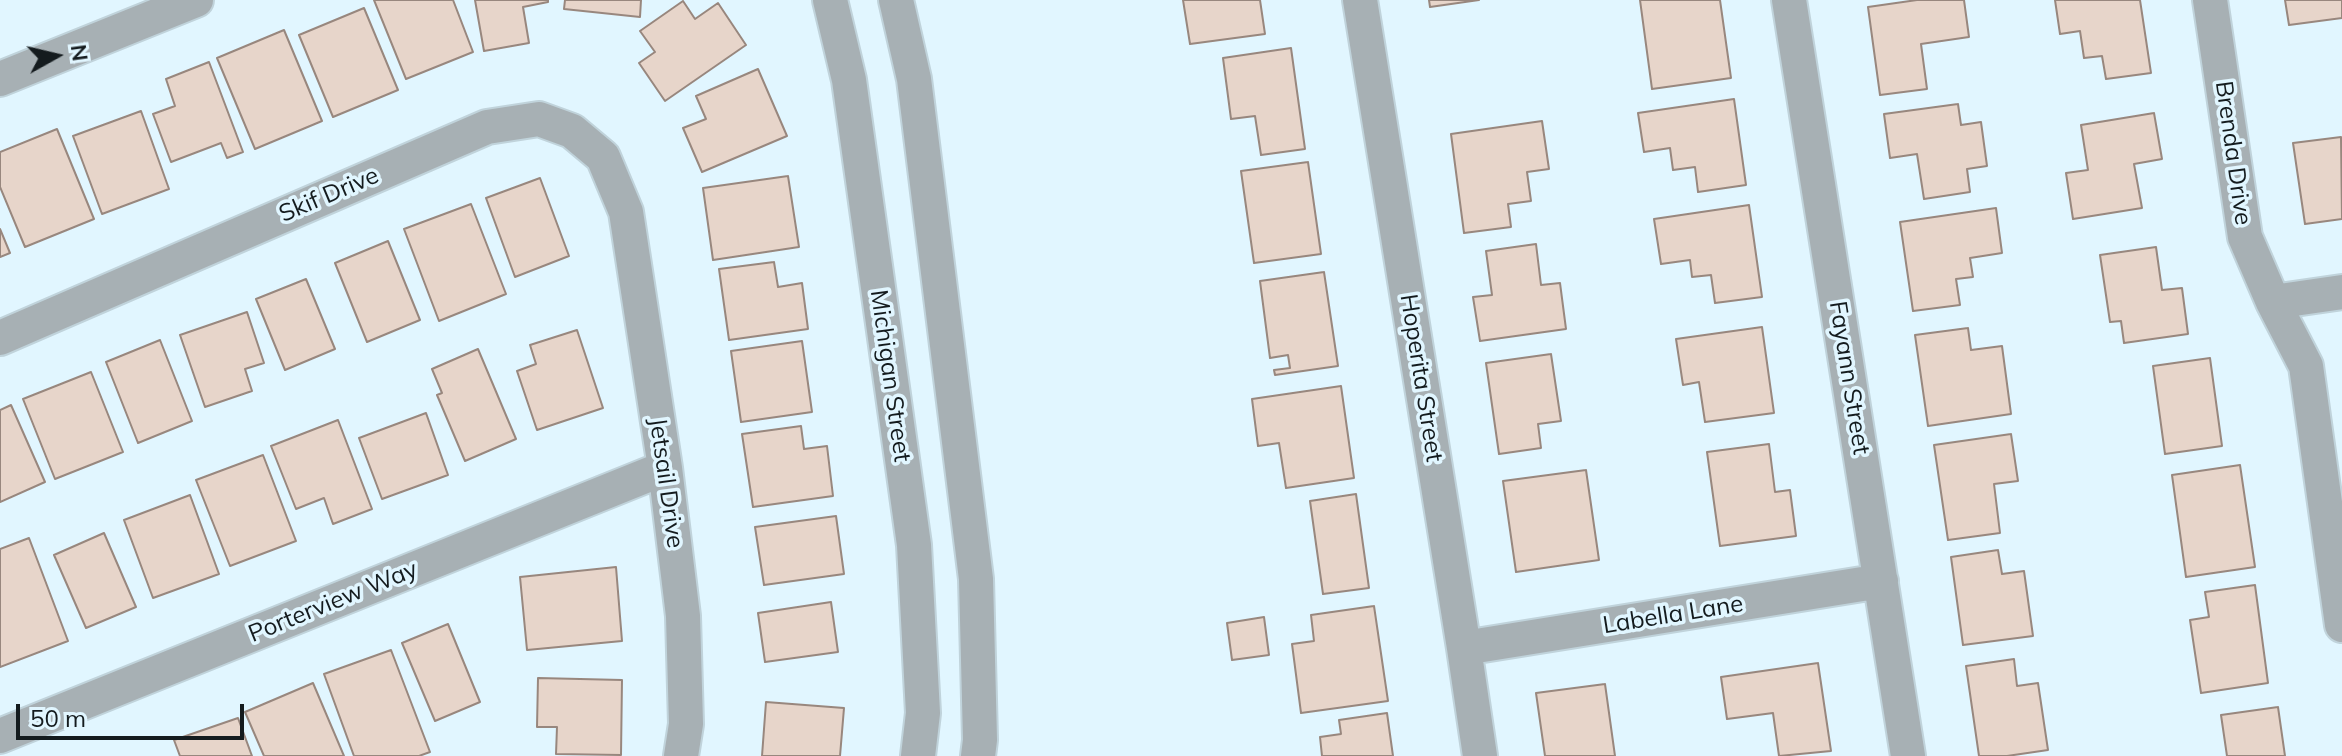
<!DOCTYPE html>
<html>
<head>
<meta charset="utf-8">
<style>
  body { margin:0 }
  #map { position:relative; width:2342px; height:756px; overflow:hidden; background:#e1f6ff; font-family:Mulish,sans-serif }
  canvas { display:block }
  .north { position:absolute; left:16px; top:16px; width:80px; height:80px; -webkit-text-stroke:6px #e1f6ff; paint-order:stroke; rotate:82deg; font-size:22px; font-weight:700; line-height:32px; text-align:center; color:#141b1e }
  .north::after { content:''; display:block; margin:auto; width:28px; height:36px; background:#141b1e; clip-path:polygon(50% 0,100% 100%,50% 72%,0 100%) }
  .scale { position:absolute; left:16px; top:704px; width:228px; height:36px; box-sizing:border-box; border:4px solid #141b1e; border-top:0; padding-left:10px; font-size:24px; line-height:28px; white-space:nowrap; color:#141b1e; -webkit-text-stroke:6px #e1f6ff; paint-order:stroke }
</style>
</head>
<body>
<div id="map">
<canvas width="2342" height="756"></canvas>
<div class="north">N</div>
<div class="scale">50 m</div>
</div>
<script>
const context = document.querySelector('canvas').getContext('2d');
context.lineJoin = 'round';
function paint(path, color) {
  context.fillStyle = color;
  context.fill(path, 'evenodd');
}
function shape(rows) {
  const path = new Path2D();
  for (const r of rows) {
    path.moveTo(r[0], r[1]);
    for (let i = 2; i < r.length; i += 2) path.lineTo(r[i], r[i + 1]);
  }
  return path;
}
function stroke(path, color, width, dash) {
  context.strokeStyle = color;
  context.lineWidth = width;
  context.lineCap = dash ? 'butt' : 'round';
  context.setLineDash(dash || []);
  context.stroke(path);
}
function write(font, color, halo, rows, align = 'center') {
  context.font = font + ' Mulish,sans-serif';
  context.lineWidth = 7;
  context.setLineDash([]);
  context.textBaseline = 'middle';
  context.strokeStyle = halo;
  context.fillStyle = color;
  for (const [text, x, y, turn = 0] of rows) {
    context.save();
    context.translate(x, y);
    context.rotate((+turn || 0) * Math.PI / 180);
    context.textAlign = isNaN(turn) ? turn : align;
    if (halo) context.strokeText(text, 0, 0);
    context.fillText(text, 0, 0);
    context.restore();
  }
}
const building = shape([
  [374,0,453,0,473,52,406,79,374,0],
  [475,0,548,0,548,2,523,7,529,43,484,51,475,0],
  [565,0,641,0,640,17,564,9,565,0],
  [1183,0,1260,0,1265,34,1190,44,1183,0],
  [1429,0,1479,0,1430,7,1429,0],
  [1640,0,1720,0,1731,78,1652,89,1640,0],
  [1917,0,1964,0,1969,37,1921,44,1927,89,1880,95,1868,7,1917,0],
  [2055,0,2140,0,2151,73,2106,79,2102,56,2084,58,2080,31,2060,34,2055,0],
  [2285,0,2342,0,2342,18,2289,25,2285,0],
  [683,1,695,19,718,3,746,45,665,101,639,63,655,52,640,31,683,1],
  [364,8,398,90,333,117,299,35,364,8],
  [284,30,322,121,255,149,217,58,284,30],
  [1291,48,1305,149,1261,155,1255,116,1231,119,1223,58,1291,48],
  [209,62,243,152,227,158,221,143,171,162,153,114,175,106,166,79,209,62],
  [758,69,787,136,702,172,683,128,706,119,696,96,758,69],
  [1734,99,1746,185,1698,192,1695,167,1673,170,1670,148,1644,152,1638,113,1734,99],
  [1958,104,1961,125,1981,122,1987,166,1967,169,1970,192,1924,199,1917,154,1890,158,1884,114,1958,104],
  [141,111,169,189,102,214,73,136,141,111],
  [2154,113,2162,159,2134,164,2142,208,2073,219,2066,173,2088,170,2081,125,2154,113],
  [1542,121,1549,169,1527,172,1531,201,1508,204,1511,227,1464,233,1451,134,1542,121],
  [57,129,94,219,25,247,0,187,0,152,57,129],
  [2341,137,2342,219,2305,224,2293,143,2341,137],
  [1308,162,1321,254,1254,263,1241,171,1308,162],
  [788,176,799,247,713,260,703,188,788,176],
  [540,178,569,256,515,277,486,198,540,178],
  [471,204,506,294,439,321,404,229,471,204],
  [1749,205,1762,297,1715,303,1711,275,1692,277,1690,260,1661,264,1654,219,1749,205],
  [1996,208,2002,253,1970,258,1973,277,1956,279,1960,305,1913,311,1900,222,1996,208],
  [0,229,10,253,0,257,0,229],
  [388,241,420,320,367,342,335,263,388,241],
  [1536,244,1541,285,1560,283,1566,329,1480,341,1473,297,1492,295,1486,251,1536,244],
  [2156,247,2162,290,2182,288,2188,334,2124,343,2121,321,2110,322,2100,255,2156,247],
  [774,262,778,287,802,283,808,329,729,340,719,269,774,262],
  [1324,272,1338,366,1275,375,1274,370,1290,368,1288,355,1270,358,1260,281,1324,272],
  [306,279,335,349,285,370,256,299,306,279],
  [247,312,264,363,245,369,252,391,205,407,180,335,247,312],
  [1762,327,1774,413,1705,422,1699,382,1683,385,1676,339,1762,327],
  [1968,328,1971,350,2002,346,2011,414,1928,426,1915,335,1968,328],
  [577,330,603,408,537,430,517,371,536,364,530,345,577,330],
  [160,340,192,421,138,443,106,362,160,340],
  [802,341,812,412,741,422,731,351,802,341],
  [478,349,516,439,465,461,437,395,442,393,432,369,478,349],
  [1551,354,1561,421,1538,424,1541,448,1499,454,1486,363,1551,354],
  [2210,358,2222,446,2165,454,2153,366,2210,358],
  [91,372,123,452,55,479,23,399,91,372],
  [1341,386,1354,478,1286,488,1279,443,1258,446,1252,399,1341,386],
  [11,405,45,482,0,502,0,410,11,405],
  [426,413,448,475,382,499,359,438,426,413],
  [338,420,372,509,333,524,324,498,296,509,271,446,338,420],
  [801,426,804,449,827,446,833,496,753,507,742,434,801,426],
  [2011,434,2018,481,1994,484,2000,533,1948,540,1934,445,2011,434],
  [1769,444,1775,492,1790,490,1796,536,1720,546,1707,452,1769,444],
  [263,455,296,541,230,566,196,480,263,455],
  [2240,465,2255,567,2186,577,2172,475,2240,465],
  [1586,470,1599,560,1516,572,1503,481,1586,470],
  [1356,494,1369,588,1323,594,1310,501,1356,494],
  [190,495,219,574,153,598,124,520,190,495],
  [836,516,844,574,764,585,755,527,836,516],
  [104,533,136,607,86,628,54,555,104,533],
  [29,538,68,641,0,667,0,549,29,538],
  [1998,550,2002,574,2024,571,2033,636,1963,645,1951,557,1998,550],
  [616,567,622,641,527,650,520,577,616,567],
  [2255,585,2268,683,2201,693,2190,620,2209,617,2205,592,2255,585],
  [831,602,838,652,765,662,758,613,831,602],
  [1374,606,1388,701,1301,713,1292,644,1314,641,1311,615,1374,606],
  [1264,617,1269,655,1232,660,1227,623,1264,617],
  [448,624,480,702,435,721,402,643,448,624],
  [391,650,430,752,419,756,354,756,324,674,391,650],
  [2014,659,2017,686,2038,683,2048,750,2007,756,1979,756,1966,666,2014,659],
  [1818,663,1831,751,1779,756,1773,713,1727,719,1721,677,1818,663],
  [538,678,622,680,621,755,556,754,557,727,537,727,538,678],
  [313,683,344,756,264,756,245,712,313,683],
  [1605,684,1615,756,1545,756,1536,693,1605,684],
  [766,702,844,708,840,756,762,756,766,702],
  [2278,707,2285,756,2227,756,2221,715,2278,707],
  [1387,713,1393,756,1322,756,1320,737,1341,734,1339,720,1387,713],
  [238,718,252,756,180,756,174,740,238,718]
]);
paint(building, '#e7d5ca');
stroke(building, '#98877e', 2);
const minor = shape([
  [830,0,849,80,914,545,923,713,918,756],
  [896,0,914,79,976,579,980,740,978,756],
  [1360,0,1464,648,1480,756],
  [1789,0,1908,756],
  [2210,0,2245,237,2273,302,2306,366,2342,625],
  [0,79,196,0],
  [2273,302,2342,292],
  [0,338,487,127,539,119,572,131,603,157,626,212,665,468,683,616,686,724,681,756],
  [1464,648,1881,581],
  [0,736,665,468]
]);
stroke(minor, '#c0d3db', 38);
stroke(minor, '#a7b0b4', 34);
write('24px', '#141b1e', '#e1f6ff', [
  ["Brenda Drive",2233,153,82],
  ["Skif Drive",329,195,-23],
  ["Michigan Street",890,376,82],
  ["Hoperita Street",1421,378,81],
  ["Fayann Street",1849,378,81],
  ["Jetsail Drive",666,483,82],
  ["Porterview Way",333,602,-22],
  ["Labella Lane",1673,615,-9]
]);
</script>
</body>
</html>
